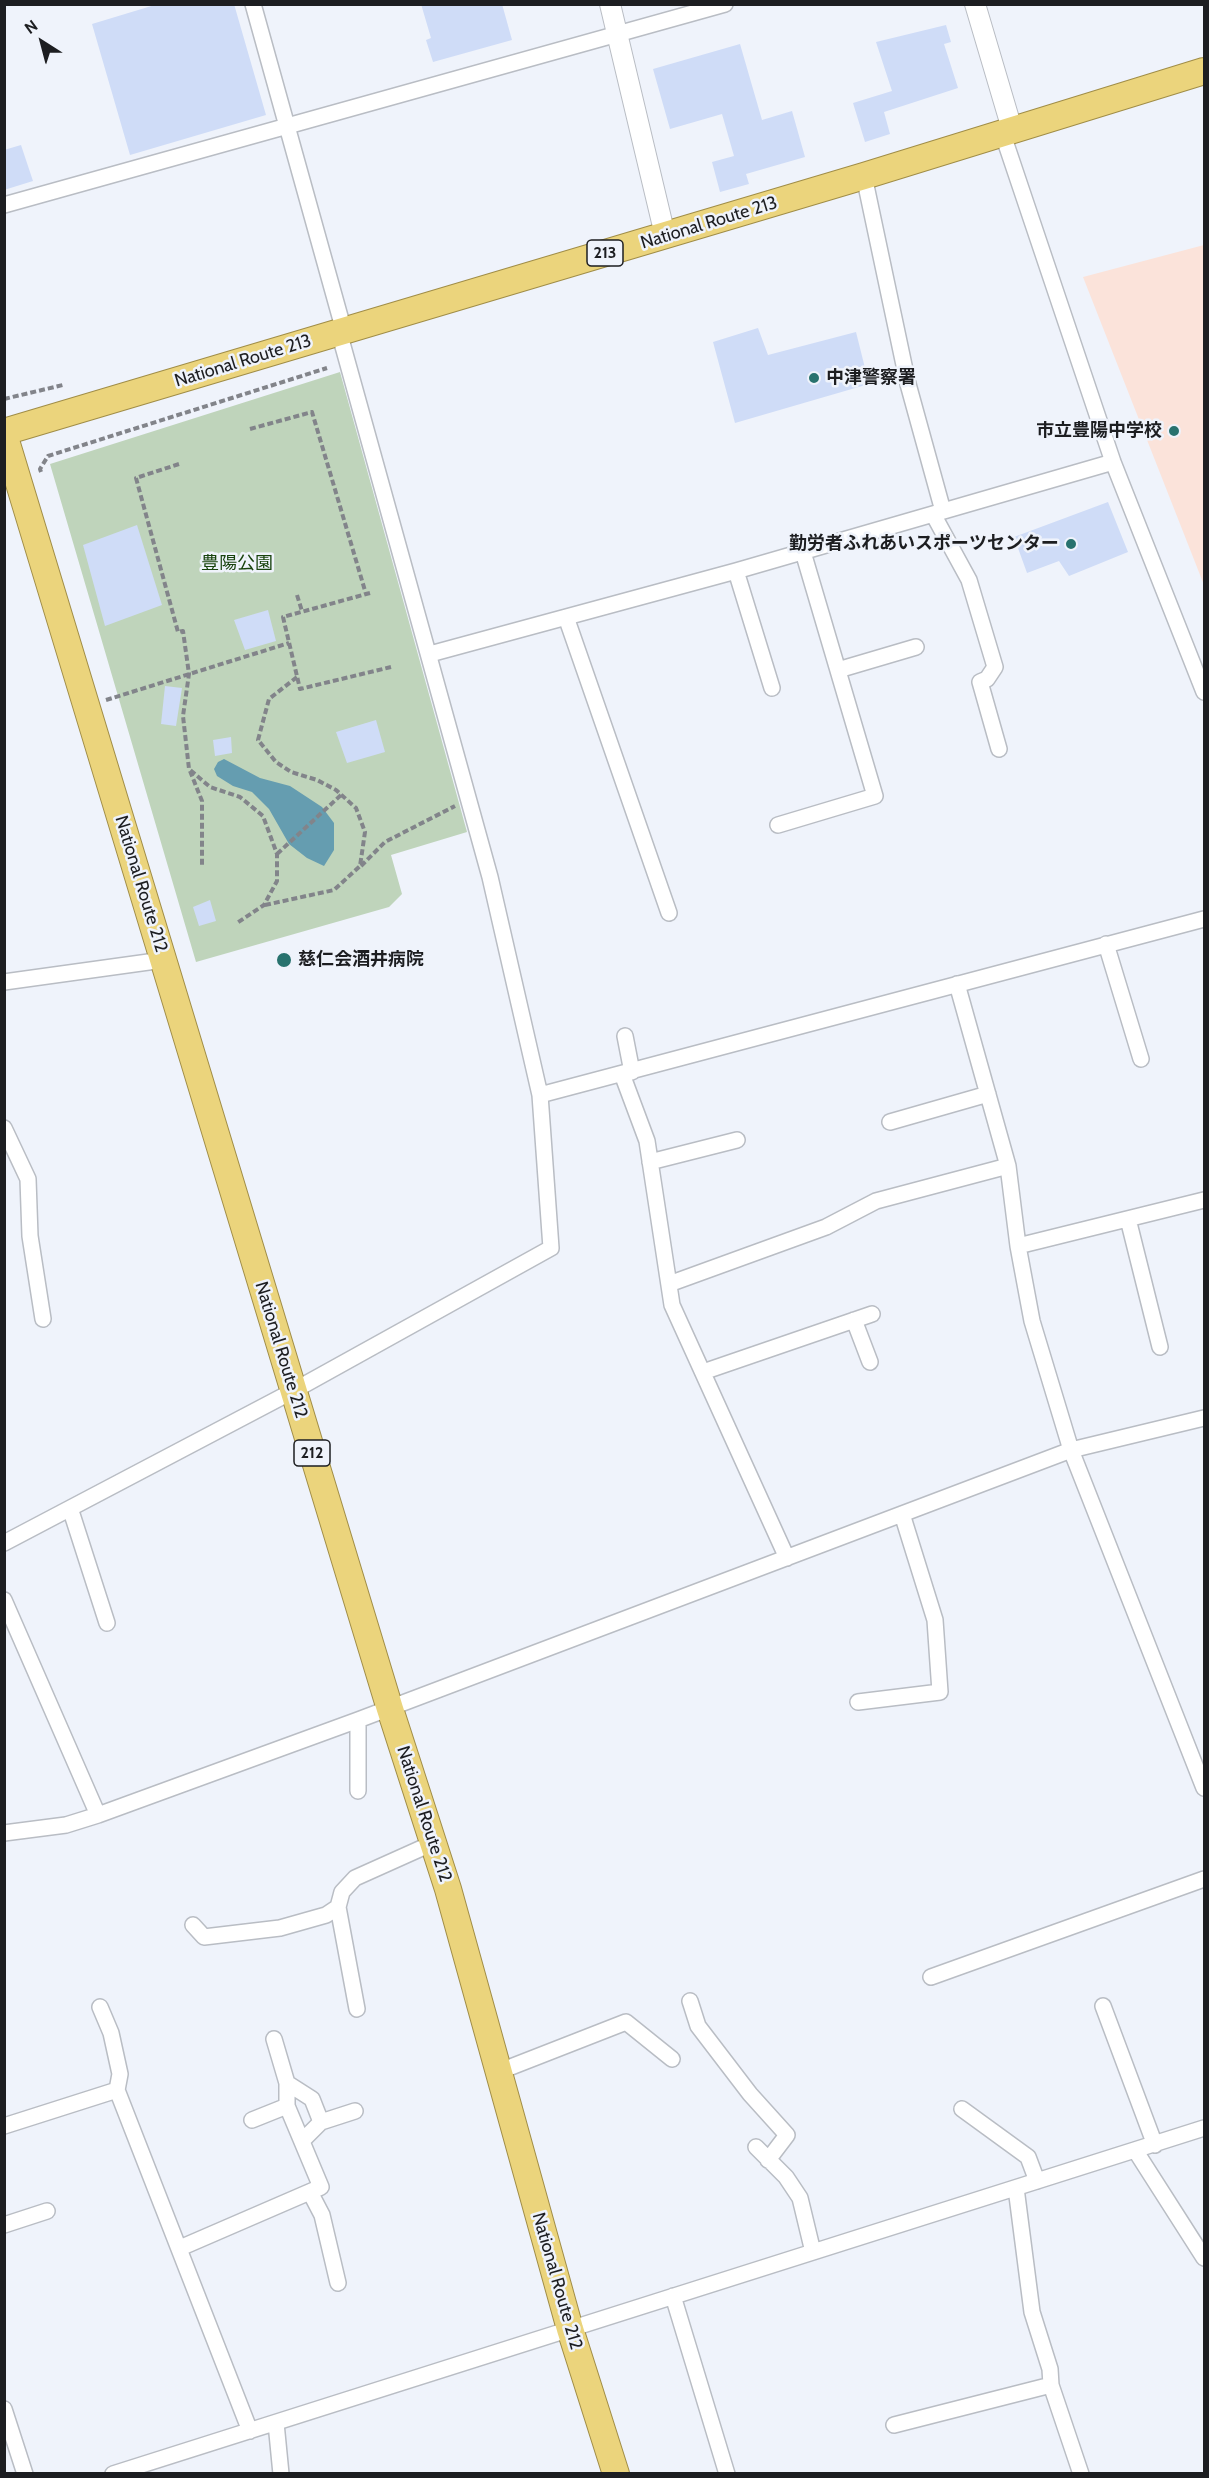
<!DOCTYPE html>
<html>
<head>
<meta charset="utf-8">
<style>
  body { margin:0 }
  #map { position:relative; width:1209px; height:2478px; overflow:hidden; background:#eff3fb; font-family:Cabin,sans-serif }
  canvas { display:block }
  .frame { position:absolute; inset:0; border:6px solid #1d1e21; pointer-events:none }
  .north { position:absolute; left:12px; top:12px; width:60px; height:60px; -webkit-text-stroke:4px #eff3fb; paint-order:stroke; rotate:324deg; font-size:16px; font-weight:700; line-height:24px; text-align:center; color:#1d1e21 }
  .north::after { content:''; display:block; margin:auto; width:21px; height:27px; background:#1d1e21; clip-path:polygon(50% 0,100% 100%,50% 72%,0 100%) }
</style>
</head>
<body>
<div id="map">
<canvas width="1209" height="2478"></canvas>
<div class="frame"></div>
<div class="north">N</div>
</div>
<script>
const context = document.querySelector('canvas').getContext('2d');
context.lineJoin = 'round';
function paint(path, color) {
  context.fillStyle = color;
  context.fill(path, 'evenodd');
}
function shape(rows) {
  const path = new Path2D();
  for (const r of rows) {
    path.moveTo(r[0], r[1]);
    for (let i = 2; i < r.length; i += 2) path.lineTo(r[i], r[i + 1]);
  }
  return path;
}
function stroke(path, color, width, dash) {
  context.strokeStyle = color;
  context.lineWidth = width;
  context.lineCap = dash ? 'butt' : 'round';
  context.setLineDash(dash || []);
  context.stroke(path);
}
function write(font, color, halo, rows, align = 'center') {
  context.font = font + ' Cabin,"Noto Sans JP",sans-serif';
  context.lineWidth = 5;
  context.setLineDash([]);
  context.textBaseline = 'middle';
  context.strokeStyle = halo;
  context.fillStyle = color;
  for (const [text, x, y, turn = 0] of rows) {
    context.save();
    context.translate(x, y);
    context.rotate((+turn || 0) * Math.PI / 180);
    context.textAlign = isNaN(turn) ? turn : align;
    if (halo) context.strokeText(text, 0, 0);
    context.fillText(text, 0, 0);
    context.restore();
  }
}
paint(shape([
  [1204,245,1204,585,1083,277]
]), '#fbe3da');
paint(shape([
  [340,372,467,832,391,855,402,894,389,907,196,962,50,464]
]), '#bfd4bb');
paint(shape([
  [224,759,260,778,290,786,322,807,334,823,334,850,324,866,307,858,289,844,269,809,252,792,233,786,217,776,214,769,218,762]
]), '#659db0');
paint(shape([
  [158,4,234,4,266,115,130,155,92,24],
  [421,4,502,4,512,40,433,62,426,40,431,38],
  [946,25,951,42,944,44,958,88,884,112,890,134,865,142,853,103,892,91,876,42],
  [740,44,762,120,792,111,805,157,746,174,749,184,720,192,712,162,734,156,722,114,670,129,653,69],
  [21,145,33,181,4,190,4,150],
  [758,328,768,355,856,332,869,384,735,423,713,342],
  [1108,502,1128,552,1069,576,1059,561,1027,573,1014,537],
  [137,525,162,605,105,626,83,545],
  [268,610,276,641,245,650,234,620],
  [165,686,182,688,176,726,161,724],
  [376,720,385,752,347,763,336,732],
  [231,737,232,753,215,756,213,740],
  [210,900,216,921,199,926,193,907]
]), '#cfdcf7');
const minor = shape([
  [253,4,344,331],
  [1002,132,1113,462,1204,692],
  [864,176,908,384,943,511],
  [4,205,725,4],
  [933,514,969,580,995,667,987,679,980,682,999,749],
  [736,571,772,688],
  [566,617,669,913],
  [430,654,736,571,1113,462],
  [838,670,916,647],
  [778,825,875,796,803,552],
  [1106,944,1141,1059],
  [4,982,163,960],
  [957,984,1008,1166,1018,1246,1032,1321,1071,1450,1204,1788],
  [625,1036,632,1072],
  [622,1074,647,1141,672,1305,787,1558],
  [540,1095,1204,919],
  [890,1122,988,1094],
  [4,1128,28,1179,30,1236,43,1319],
  [650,1162,737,1140],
  [1128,1219,1160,1347],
  [1018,1246,1204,1200],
  [669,1284,826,1227,876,1201,1008,1166],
  [854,1320,870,1362],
  [703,1372,872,1314],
  [71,1511,107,1623],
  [4,1543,293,1391,551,1248,540,1095,490,877,339,332],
  [4,1600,98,1815],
  [858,1702,940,1692,935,1620,902,1514],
  [358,1720,358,1791],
  [4,1833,66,1825,98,1815,358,1720,1071,1450,1204,1418],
  [338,1907,357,2009],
  [193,1925,204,1937,280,1928,326,1915,338,1907,342,1892,355,1878,433,1843],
  [931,1977,1204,1879],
  [690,2001,698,2026,750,2094,787,2135,768,2160],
  [1103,2006,1155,2145],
  [100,2007,111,2033,120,2074,117,2090,250,2431],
  [498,2072,626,2022,672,2059],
  [287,2083,312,2099,321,2122,302,2141],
  [962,2109,1028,2157,1037,2181],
  [252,2120,287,2106],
  [321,2122,355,2111],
  [4,2126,117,2090],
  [756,2147,786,2177,800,2198,813,2252],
  [1135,2150,1204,2258],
  [1016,2188,1032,2312,1050,2369,1051,2385,1081,2474],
  [310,2192,322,2215,338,2283],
  [4,2225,47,2211],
  [180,2248,321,2187,287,2106,287,2083,274,2039],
  [673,2296,727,2474],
  [4,2409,25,2474],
  [276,2423,281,2474],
  [894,2425,1051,2385],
  [113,2474,1204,2128]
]);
const tertiary = shape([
  [610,4,665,235],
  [975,4,1012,129]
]);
const trunk = shape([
  [4,432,864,176,1204,71],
  [4,434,390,1709,448,1889,570,2329,616,2474]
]);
stroke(minor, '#b9bdc4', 18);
stroke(tertiary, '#b9bdc4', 22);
stroke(trunk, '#a08d47', 28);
stroke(shape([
  [4,399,63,385],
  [250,429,312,412,366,594],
  [179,464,136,478,178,632,183,631,189,674,183,716,189,769,210,787,240,797,263,816,277,854,277,881,264,905,237,923],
  [41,472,40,469,48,456,327,368],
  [370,593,283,617,300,689,391,667],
  [297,595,302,611],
  [106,700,289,643],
  [190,771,202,801,202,867],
  [277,854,341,795],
  [361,866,385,842,455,806],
  [265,905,334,890,360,866,365,832,356,808,336,790,317,780,291,772,276,762,258,740,269,699,297,677]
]), '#82848a', 4, [6, 3]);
stroke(minor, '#fff', 15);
stroke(tertiary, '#fff', 20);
stroke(trunk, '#ebd47c', 26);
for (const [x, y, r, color] of [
  [814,378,6,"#28726e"],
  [1174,431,6,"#28726e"],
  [1071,544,6,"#28726e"],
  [284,960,8,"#28726e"]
]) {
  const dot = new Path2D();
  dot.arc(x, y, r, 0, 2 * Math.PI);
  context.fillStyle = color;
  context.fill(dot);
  stroke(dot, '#eff3fb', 2);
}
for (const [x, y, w] of [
  [605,253,36],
  [312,1453,36]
]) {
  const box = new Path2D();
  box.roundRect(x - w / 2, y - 13, w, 26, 4.5);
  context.fillStyle = '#eff3fb';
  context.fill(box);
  stroke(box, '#1d1e21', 1.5);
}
write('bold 16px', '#1d1e21', null, [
  ["213",605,253],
  ["212",312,1453]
]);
write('18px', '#1d1e21', '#eff3fb', [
  ["National Route 213",709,223,-17],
  ["National Route 213",243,361,-17],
  ["National Route 212",141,884,73],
  ["National Route 212",281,1350,73],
  ["National Route 212",424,1814,72],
  ["National Route 212",557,2281,74]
]);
write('bold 18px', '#1d1e21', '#eff3fb', [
  ["中津警察署",826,378],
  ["市立豊陽中学校",1162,431,"right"],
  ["勤労者ふれあいスポーツセンター",1059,544,"right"],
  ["慈仁会酒井病院",298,960]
], 'left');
write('18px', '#18430d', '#eff3fb', [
  ["豊陽公園",237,564]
]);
</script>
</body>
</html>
